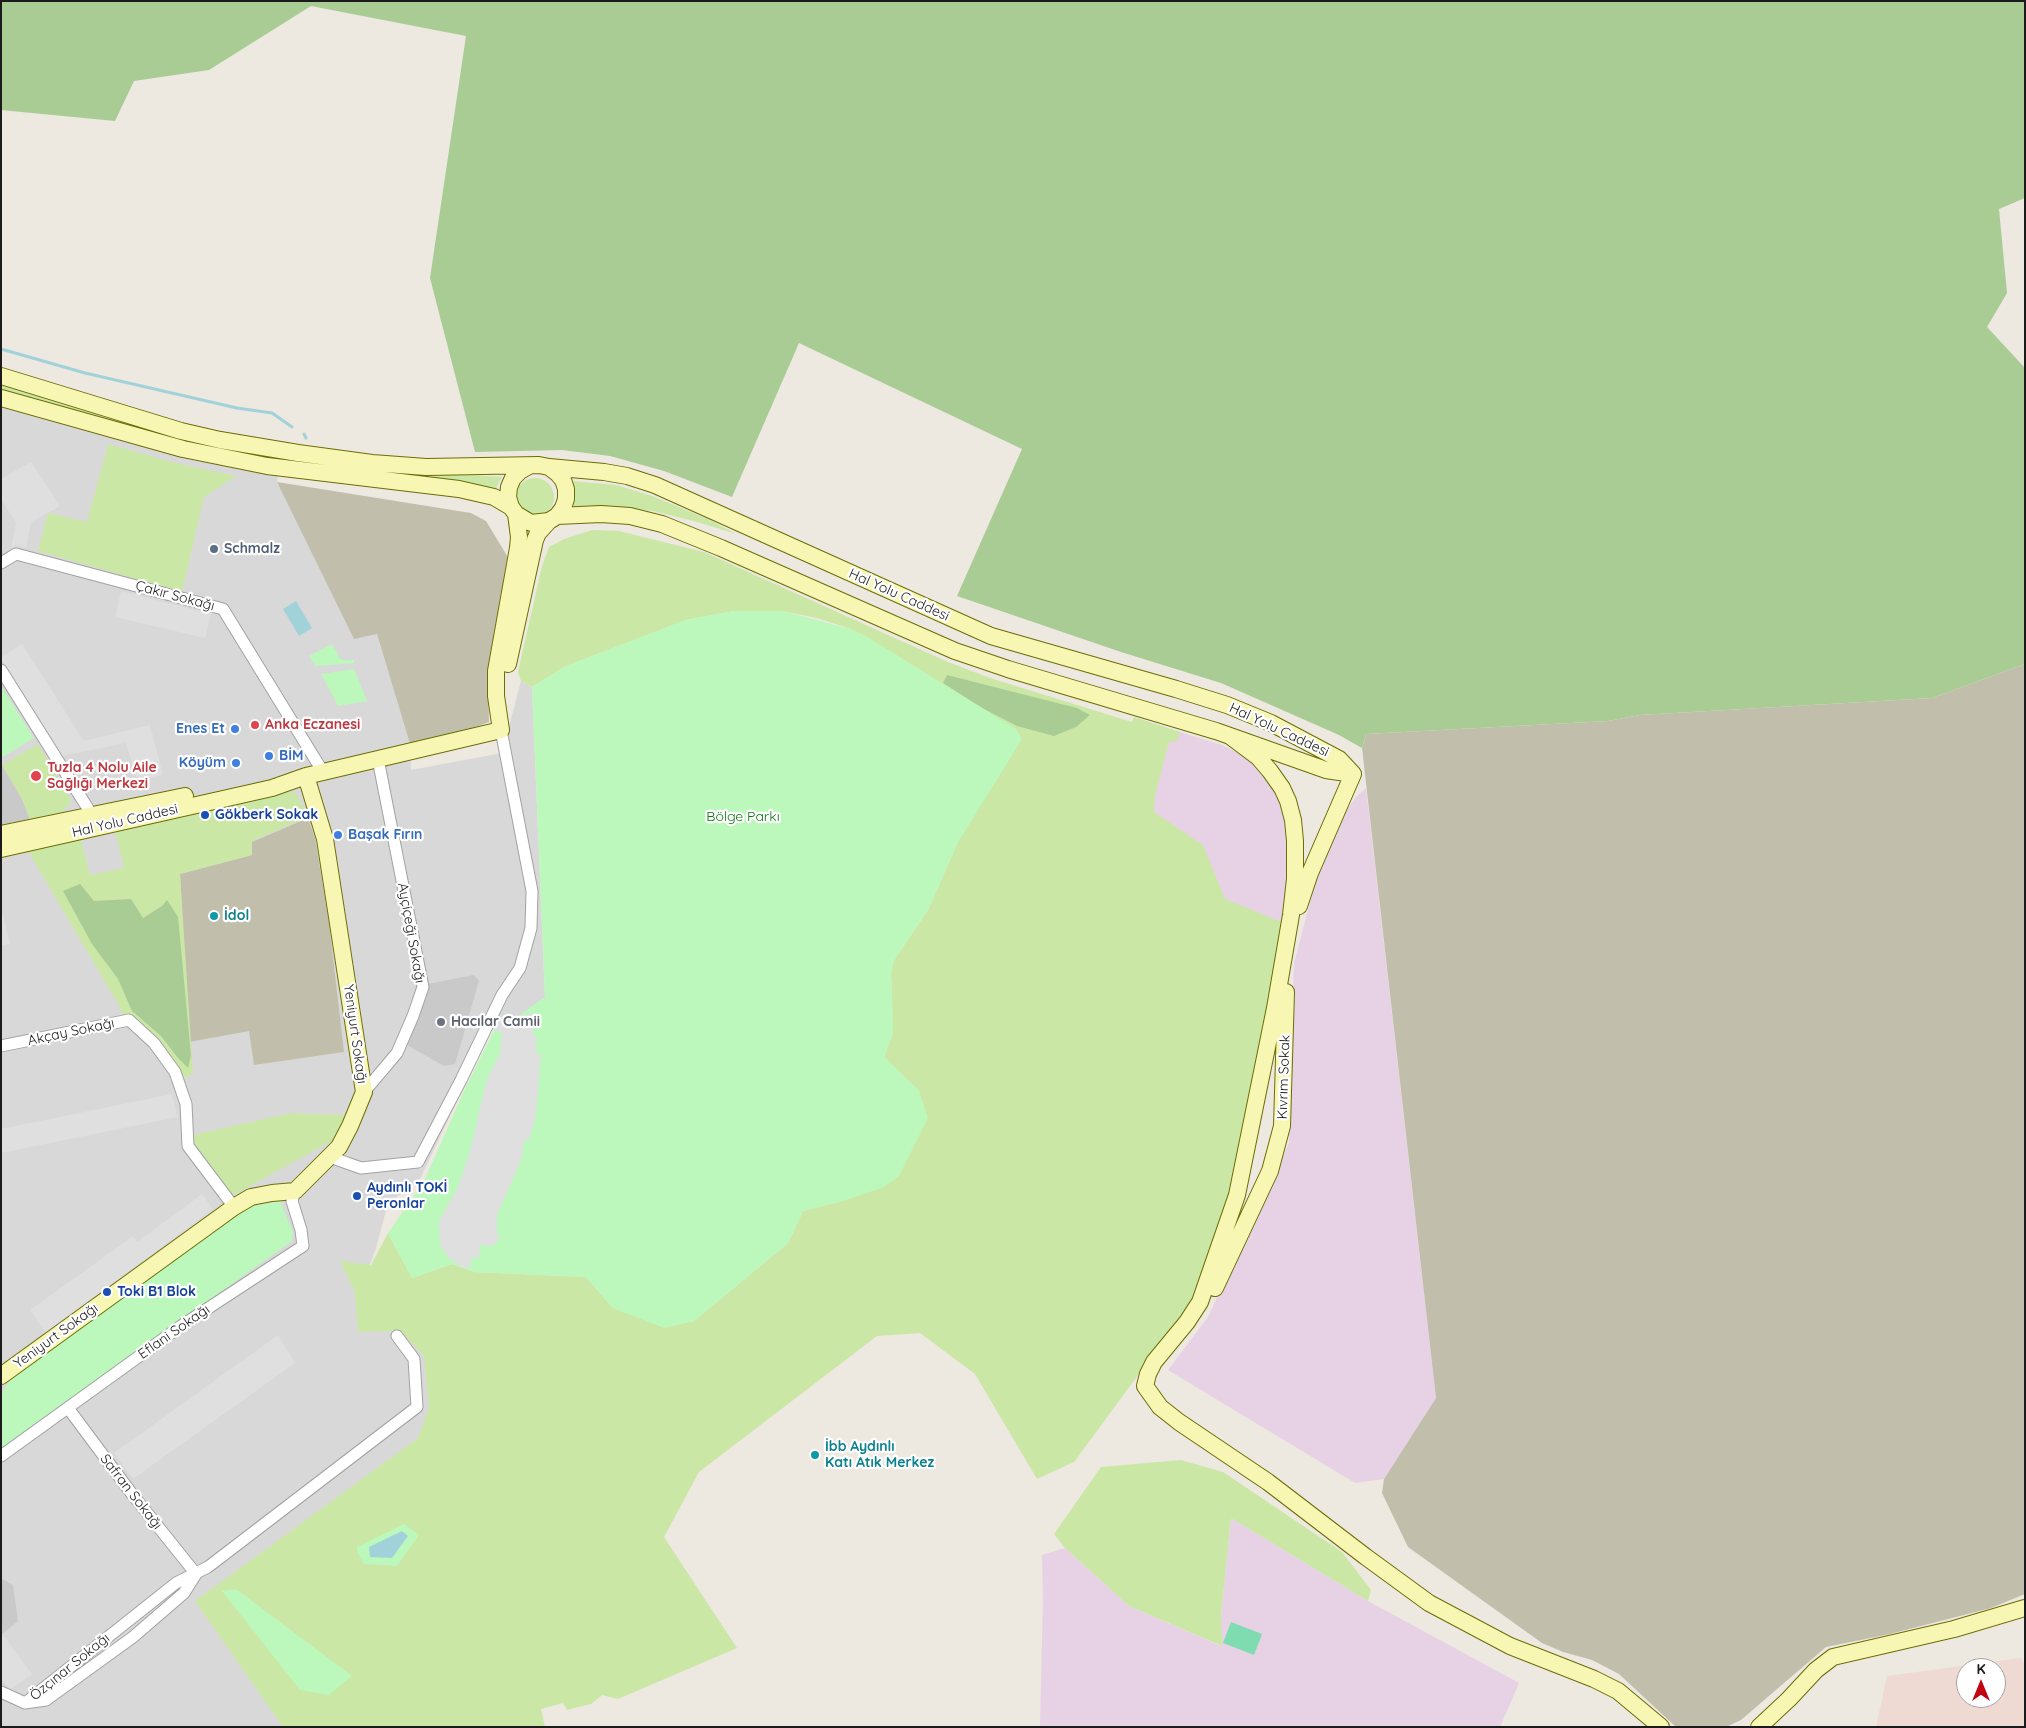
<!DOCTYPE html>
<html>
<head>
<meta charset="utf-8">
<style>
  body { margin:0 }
  #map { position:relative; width:2026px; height:1728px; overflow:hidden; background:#ede8e0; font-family:Quicksand,sans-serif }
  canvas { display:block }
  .frame { position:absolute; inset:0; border:2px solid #1b1b1b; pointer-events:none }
  .north { position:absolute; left:1956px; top:1658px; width:50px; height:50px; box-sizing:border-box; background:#fff; border:1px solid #a4a4a4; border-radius:50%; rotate:0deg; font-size:14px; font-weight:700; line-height:20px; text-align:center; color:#1b1b1b }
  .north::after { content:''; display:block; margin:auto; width:18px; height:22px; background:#c30311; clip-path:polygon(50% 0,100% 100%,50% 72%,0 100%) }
</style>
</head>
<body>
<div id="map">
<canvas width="2026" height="1728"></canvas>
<div class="frame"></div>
<div class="north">K</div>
</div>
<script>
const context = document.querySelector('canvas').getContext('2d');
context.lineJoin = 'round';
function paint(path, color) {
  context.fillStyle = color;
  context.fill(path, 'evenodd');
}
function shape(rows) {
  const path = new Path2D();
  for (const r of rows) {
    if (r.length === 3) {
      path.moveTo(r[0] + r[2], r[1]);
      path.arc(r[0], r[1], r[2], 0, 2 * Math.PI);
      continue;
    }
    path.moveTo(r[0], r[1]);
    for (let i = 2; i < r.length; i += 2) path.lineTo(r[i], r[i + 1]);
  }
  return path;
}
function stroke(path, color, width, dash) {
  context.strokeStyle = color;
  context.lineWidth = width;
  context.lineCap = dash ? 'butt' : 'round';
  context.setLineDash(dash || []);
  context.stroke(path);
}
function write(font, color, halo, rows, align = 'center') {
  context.font = font + ' Quicksand,sans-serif';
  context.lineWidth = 4.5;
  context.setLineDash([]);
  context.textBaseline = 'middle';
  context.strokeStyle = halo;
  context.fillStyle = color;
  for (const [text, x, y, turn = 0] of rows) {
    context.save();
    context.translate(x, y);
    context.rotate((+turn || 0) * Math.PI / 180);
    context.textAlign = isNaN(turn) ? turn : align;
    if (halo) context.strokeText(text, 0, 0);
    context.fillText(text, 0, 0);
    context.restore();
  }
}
paint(shape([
  [1,406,191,460,278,474,277,483,377,634,410,744,411,770,502,753,521,681,532,687,545,998,514,1019,497,1017,419,1181,388,1203,376,1248,366,1275,438,1354,472,1596,290,1727,1,1727]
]), '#d9d8d8');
paint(shape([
  [1180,732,1222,745,1248,758,1274,789,1287,814,1291,839,1284,923,1224,903,1152,812,1152,743],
  [1366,788,1436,1398,1384,1479,1355,1483,1168,1370,1208,1317,1289,1143,1294,963,1318,872,1344,814,1356,797],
  [1231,1518,1368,1601,1519,1683,1500,1727,1040,1727,1043,1598,1042,1555,1065,1548,1129,1606,1221,1646,1221,1615]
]), '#e6d2e4');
paint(shape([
  [1,764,22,799,30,820,1,825],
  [474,975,479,981,455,1064,444,1066,407,1045,426,998,427,984],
  [1,1578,13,1585,18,1621,1,1635]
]), '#c9c9c9');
paint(shape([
  [2021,1658,2025,1665,2025,1727,1876,1727,1887,1676],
  [1966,1668,1996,1668,1996,1698,1966,1698]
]), '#efd9d3');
paint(shape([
  [277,482,471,513,486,521,512,564,488,679,489,722,452,736,410,744,377,634,354,639],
  [2025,664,2025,1594,1991,1608,1890,1634,1826,1647,1741,1720,1726,1727,1676,1727,1619,1674,1592,1660,1563,1652,1542,1643,1408,1547,1382,1493,1384,1479,1436,1398,1362,748,1366,734,1608,721,1640,715,1932,698],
  [308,818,315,838,329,923,344,1052,254,1065,249,1031,189,1042,180,874,252,855,252,842]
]), '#c1bfac');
paint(shape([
  [1,385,177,439,229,450,292,460,292,463,178,442,1,390],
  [108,444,180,464,236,476,204,497,182,592,38,551,48,513,87,522],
  [350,468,502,477,497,486,495,497],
  [535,497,19],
  [572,481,616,485,652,496,708,519,736,534,694,521,653,511,623,508,573,508,575,494],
  [592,530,619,531,704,552,948,662,990,678,1132,722,1134,717,1180,732,1176,742,1169,742,1155,796,1154,812,1203,845,1225,899,1284,923,1230,1188,1200,1284,1186,1310,1074,1462,1037,1479,975,1374,920,1333,877,1336,699,1472,664,1537,737,1648,618,1699,602,1695,591,1704,567,1710,563,1703,541,1709,545,1727,283,1727,195,1601,418,1438,429,1408,424,1356,400,1331,358,1332,355,1292,340,1261,371,1265,388,1233,412,1278,452,1264,475,1272,586,1277,613,1308,664,1327,694,1321,788,1243,803,1211,846,1200,919,1091,884,1057,893,1033,891,973,894,960,928,910,957,844,869,638,851,629,817,618,782,611,734,611,686,620,564,667,532,687,521,681,518,672,542,566,549,547,564,539],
  [38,744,71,800,70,803,61,813,30,820,22,799,2,765],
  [291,791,297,795,308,817,252,841,252,855,180,874,193,1074,183,1078,181,1070,160,1040,129,1015,122,1016,121,1009,28,851,81,839,90,875,124,868,115,831],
  [291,1113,346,1115,335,1139,232,1196,193,1145,193,1135],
  [1181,1460,1223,1472,1342,1552,1371,1590,1368,1601,1231,1518,1221,1615,1222,1646,1129,1606,1065,1548,1054,1534,1101,1467]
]), '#cbe7a6');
paint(shape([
  [1,1,2025,1,2025,198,1999,209,2007,293,1987,327,2025,368,2025,664,1932,698,1640,715,1608,721,1366,734,1362,748,1339,735,1221,683,1121,652,957,596,1022,449,799,343,732,497,664,471,610,456,562,450,475,452,430,278,466,36,311,6,209,70,134,81,115,121,1,110],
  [947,675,1077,708,1090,715,1076,727,1054,736,1017,726,982,708,943,683],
  [80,884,94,901,131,899,143,918,162,906,167,900,178,917,191,1055,188,1068,178,1058,161,1036,132,1011,118,979,92,944,63,891]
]), '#a9cc95');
paint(shape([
  [734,611,782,611,851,629,869,638,1016,729,1022,739,957,844,928,910,894,960,891,973,893,1033,884,1057,919,1091,928,1118,899,1176,884,1187,846,1200,803,1211,788,1243,694,1321,664,1328,613,1308,586,1277,475,1272,452,1264,412,1278,388,1233,424,1181,464,1091,500,1018,514,1019,545,997,532,687,564,667,685,620],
  [332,644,341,660,354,660,354,663,316,666,309,656],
  [354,669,367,701,338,706,321,674],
  [1,686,34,738,1,758],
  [280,1201,293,1232,292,1241,1,1448,1,1395,9,1380,243,1208],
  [404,1524,419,1535,397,1566,364,1564,357,1552,357,1547],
  [236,1589,352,1676,329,1695,300,1690,222,1591]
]), '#bcf8bc');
paint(shape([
  [1231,1622,1262,1634,1254,1655,1223,1643]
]), '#7edcb0');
paint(shape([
  [31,462,60,506,31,522,26,548,15,545,11,549,16,523,1,499,1,479],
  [121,591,211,614,205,638,115,617],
  [22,644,84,741,150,725,163,775,137,780,126,743,62,756,1,659,1,657],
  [1,914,3,914,10,944,1,946],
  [534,1013,533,1036,537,1036,536,1053,541,1054,536,1115,529,1140,524,1140,522,1158,497,1215,497,1233,500,1238,493,1246,480,1245,479,1258,471,1258,470,1269,460,1266,450,1259,440,1245,439,1221,458,1187,470,1151,487,1079,500,1054,502,1033,492,1029,497,1017,521,1021,525,1020,526,1014],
  [172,1094,178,1117,1,1153,1,1129],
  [202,1194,213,1209,46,1333,30,1310,133,1236,137,1242],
  [278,1335,295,1363,133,1479,114,1453],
  [4,1636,32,1674,10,1690,1,1679,1,1638]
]), '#dfdfdf');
paint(shape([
  [296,601,312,628,299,636,283,609],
  [402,1531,408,1536,392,1558,370,1557,369,1547]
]), '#a1d2da');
stroke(shape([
  [1,349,85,373,237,408,272,413,292,427],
  [304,434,306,438]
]), '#a1d2da', 3);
const street = shape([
  [1,563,16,554,223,609,323,772],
  [1,670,92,815],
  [1,1046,129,1020,154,1043,175,1072,186,1104,188,1146,234,1207],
  [364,1092,397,1053,413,1016,423,987,378,759],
  [330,1157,361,1168,418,1162,461,1080,502,995,520,968,531,928,532,891,501,730],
  [68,1408,132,1494,196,1574],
  [1,1456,181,1326,303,1246,301,1230,292,1201,295,1191],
  [1,1692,25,1703],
  [25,1703,176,1583,208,1567,417,1407,414,1359,397,1336],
  [25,1703,46,1700,133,1637,184,1593,196,1574]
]);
const secondary = shape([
  [1,376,181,431,220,440,298,453,372,463,426,467,539,465,549,467,557,473,563,480,566,489,566,499,563,508,557,516,549,521,531,523,516,514,511,507,508,497,509,487,513,478,520,471,529,466],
  [1,398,183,449,267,466,459,489,494,497,511,507],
  [549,467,604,472,627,476,655,485,991,636,1176,689,1227,705,1271,723,1339,759,1353,774],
  [557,516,601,514,630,516,662,524,721,548,955,651,1008,669,1216,731,1326,770,1353,774],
  [508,664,535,540,538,533,549,521],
  [501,730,496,696,496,671,518,548,519,537,516,514],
  [1230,736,1258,757,1270,771,1282,788,1288,801,1293,820,1295,841,1295,879,1291,915,1275,1008,1237,1195,1200,1302,1187,1322,1154,1362,1148,1374,1145,1386,1160,1407,1179,1422,1268,1482,1366,1557,1429,1603,1510,1646,1594,1679,1618,1691,1661,1727],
  [1,834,185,796],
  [1,849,272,788,306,776,501,730],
  [1299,906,1310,873,1353,774],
  [1215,1288,1270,1171,1282,1126,1286,992],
  [1,1376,234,1207,251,1197,272,1193,295,1191,339,1147,350,1126,364,1092,325,839,306,776],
  [1759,1727,1789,1699,1816,1670,1833,1657,1954,1629,2025,1608]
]);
stroke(street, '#a2a2a2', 13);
stroke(secondary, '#6b6e06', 18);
stroke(street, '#fff', 11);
stroke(secondary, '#f8f6b3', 16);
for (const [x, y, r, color] of [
  [214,549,5,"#5c6f8a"],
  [255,725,5,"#e0444e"],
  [235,729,5,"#3f7fe0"],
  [269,756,5,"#3f7fe0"],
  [236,763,5,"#3f7fe0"],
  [36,776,6,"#e0444e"],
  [205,815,5,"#1a4fb4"],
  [338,835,5,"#3f7fe0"],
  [214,916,5,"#0f9aa8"],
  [441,1022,5,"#6b7280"],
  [357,1196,5,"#1a4fb4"],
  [107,1292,5,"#1a4fb4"],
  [815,1455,5,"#0f9aa8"]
]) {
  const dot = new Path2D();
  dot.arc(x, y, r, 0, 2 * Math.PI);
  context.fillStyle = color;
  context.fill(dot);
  stroke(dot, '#fff', 2);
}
write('bold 14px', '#4e5e75', '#fff', [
  ["Schmalz",224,549]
], 'left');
write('14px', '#1b1b1b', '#fff', [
  ["Hal Yolu Caddesi",899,595,24],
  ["Çakır Sokağı",175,596,15],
  ["Hal Yolu Caddesi",1279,730,25],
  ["Hal Yolu Caddesi",125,821,-13],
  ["Ayçiçeği Sokağı",411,933,80],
  ["Akçay Sokağı",71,1032,-12],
  ["Yeniyurt Sokağı",355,1034,82],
  ["Kıvrım Sokak",1284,1077,-88],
  ["Eflani Sokağı",174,1332,-35],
  ["Yeniyurt Sokağı",56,1336,-36],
  ["Safran Sokağı",131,1492,52],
  ["Özçınar Sokağı",70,1667,-39]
]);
write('bold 14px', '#be3a42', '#fff', [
  ["Anka Eczanesi",265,725],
  ["Tuzla 4 Nolu Aile",47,768],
  ["Sağlığı Merkezi",47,784]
], 'left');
write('bold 14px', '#366cbe', '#fff', [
  ["Enes Et",225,729],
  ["BİM",279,756,"left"],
  ["Köyüm",226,763],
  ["Başak Fırın",348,835,"left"]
], 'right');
write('bold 14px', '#164399', '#fff', [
  ["Gökberk Sokak",215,815],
  ["Aydınlı TOKİ",367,1188],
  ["Peronlar",367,1204],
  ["Toki B1 Blok",117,1292]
], 'left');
write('14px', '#0c760d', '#fff', [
  ["Bölge Parkı",743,817]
]);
write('bold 14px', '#0d838f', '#fff', [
  ["İdol",224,916],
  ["İbb Aydınlı",825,1447],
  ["Katı Atık Merkez",825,1463]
], 'left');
write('bold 14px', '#5b616d', '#fff', [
  ["Hacılar Camii",451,1022]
], 'left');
</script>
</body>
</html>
